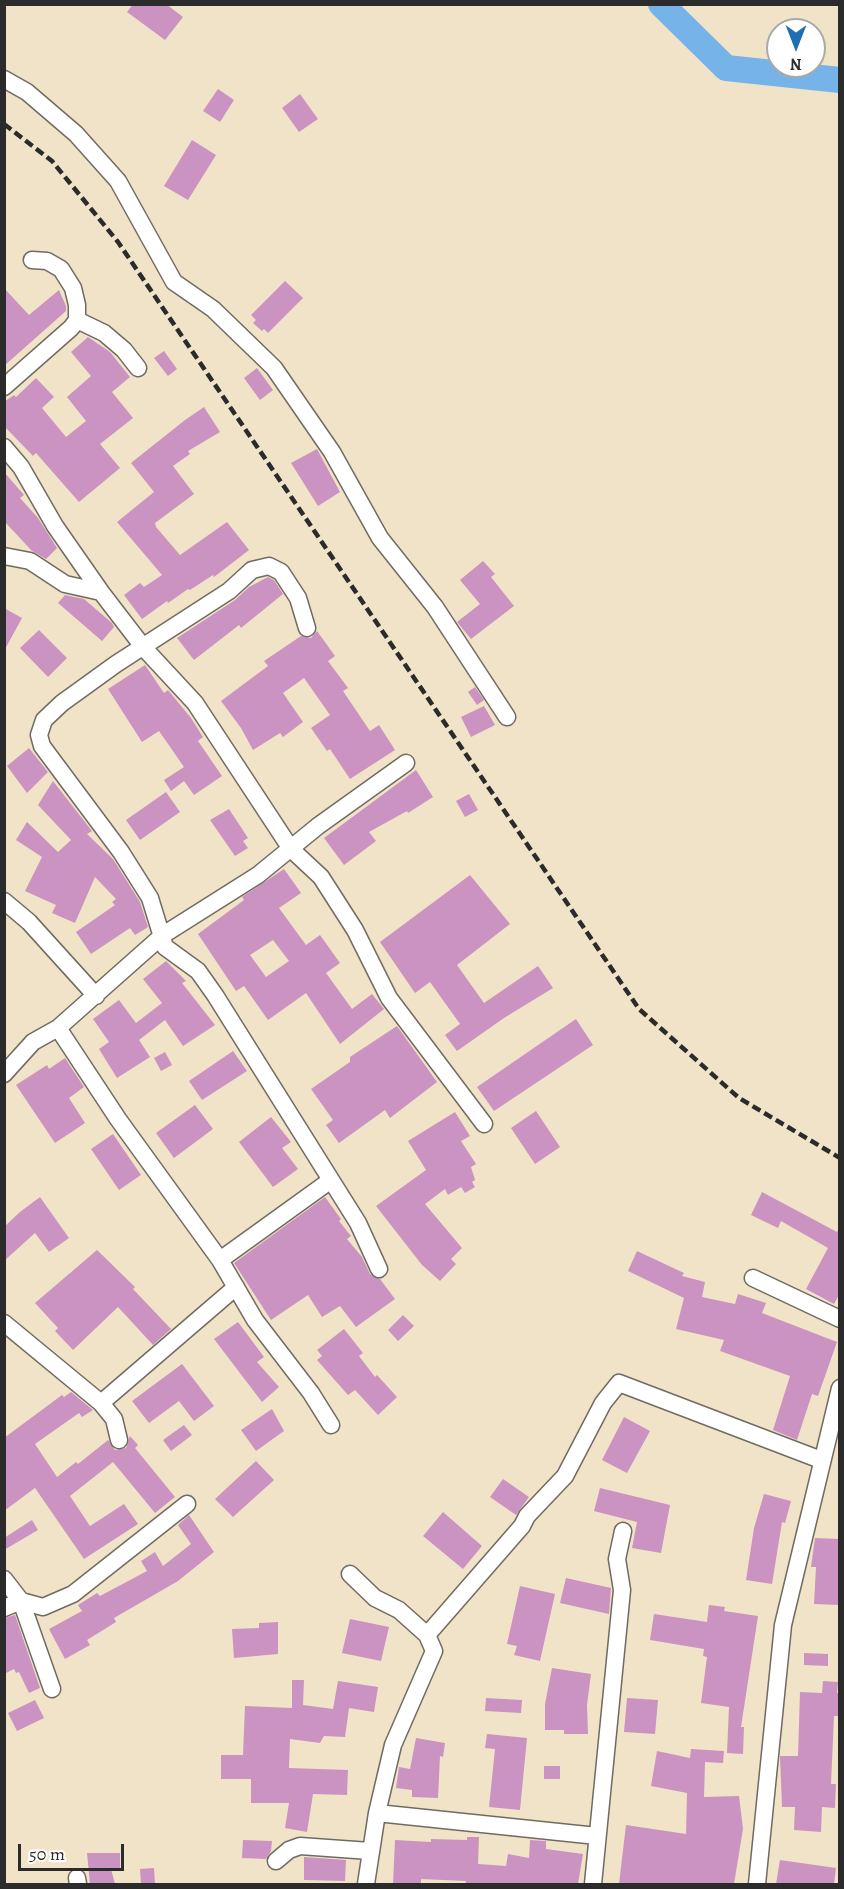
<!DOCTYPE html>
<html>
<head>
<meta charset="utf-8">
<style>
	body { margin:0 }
	#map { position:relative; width:844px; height:1889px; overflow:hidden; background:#f1e3c7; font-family:Alegreya,serif }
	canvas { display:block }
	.frame { position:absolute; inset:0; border:6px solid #2b2b2b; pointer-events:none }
	.north { position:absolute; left:766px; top:18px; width:60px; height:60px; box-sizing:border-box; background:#fff; border:2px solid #aaa; border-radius:50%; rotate:180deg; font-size:16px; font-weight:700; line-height:24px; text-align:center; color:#2b2b2b }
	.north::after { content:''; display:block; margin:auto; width:21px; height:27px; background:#1f6fb2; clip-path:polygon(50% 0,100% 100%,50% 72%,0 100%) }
	.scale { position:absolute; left:18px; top:1844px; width:106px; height:27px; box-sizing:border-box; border:3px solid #2b2b2b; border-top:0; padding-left:8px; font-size:18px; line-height:21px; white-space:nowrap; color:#2b2b2b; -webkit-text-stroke:4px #fff; paint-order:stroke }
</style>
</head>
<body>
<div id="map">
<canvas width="844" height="1889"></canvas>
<div class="frame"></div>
<div class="north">N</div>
<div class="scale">50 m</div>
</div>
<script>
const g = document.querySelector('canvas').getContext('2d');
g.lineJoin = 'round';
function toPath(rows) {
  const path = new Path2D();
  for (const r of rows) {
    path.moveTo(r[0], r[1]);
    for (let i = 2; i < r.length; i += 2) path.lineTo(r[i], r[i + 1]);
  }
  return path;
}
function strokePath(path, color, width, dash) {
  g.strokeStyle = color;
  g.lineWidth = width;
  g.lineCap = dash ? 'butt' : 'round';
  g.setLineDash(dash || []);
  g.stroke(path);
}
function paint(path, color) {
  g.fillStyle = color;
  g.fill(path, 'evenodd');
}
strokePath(toPath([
	[661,4,726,68,840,80]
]), '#76b3e8', 26);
paint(toPath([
	[133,4,166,4,183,17,165,40,127,12],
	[218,89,234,100,220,122,203,111],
	[300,94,318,119,299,132,282,108],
	[192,140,216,155,188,200,164,186],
	[285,281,303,298,268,333,264,329,262,331,253,323,256,320,251,315],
	[4,288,29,315,59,290,66,306,66,311,4,366],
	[88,337,110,352,130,377,112,392,133,418,100,444,120,468,79,502,36,453,33,456,4,426,4,402,14,395,16,397,36,378,54,397,42,408,66,437,86,421,67,397,91,376,71,352],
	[164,351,177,369,168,376,154,358],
	[257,368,273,390,260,400,244,378],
	[204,407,220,432,188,451,190,454,173,466,194,494,155,523,156,527,180,555,227,522,249,550,214,577,213,575,190,590,188,589,168,603,167,601,142,619,124,595,140,583,144,587,162,575,117,522,154,492,131,463,185,420],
	[317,449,340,492,318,506,291,463],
	[4,472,24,495,20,498,38,518,57,548,46,559,32,551,4,521],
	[483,561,495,574,491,577,514,606,471,639,457,622,480,604,460,580],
	[268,577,274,580,283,594,241,628,239,625,194,660,177,638,235,600,249,587],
	[65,595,84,599,112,623,114,627,102,641,58,603],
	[4,608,22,618,4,651],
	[39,630,67,658,48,677,20,648],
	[317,631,335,656,328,661,348,688,343,691,370,731,379,725,395,750,350,779,330,749,327,751,311,728,330,715,304,678,283,693,303,722,283,737,280,733,253,750,241,728,221,701,268,666,264,661,301,636,311,638],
	[145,665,164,693,168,690,191,718,203,737,198,741,222,776,194,795,184,781,171,791,164,780,184,767,159,731,142,742,108,689],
	[475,687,484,700,477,705,468,692],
	[484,706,495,725,471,737,461,717],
	[29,748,48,772,27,793,7,766],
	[416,770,433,797,408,813,407,811,369,832,376,841,344,865,324,838],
	[53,781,92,831,87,834,113,859,140,902,148,927,135,935,130,928,91,954,76,932,115,905,112,902,116,899,95,877,75,923,52,913,56,905,25,891,42,857,16,840,27,822,58,852,71,840,38,805],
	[166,792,180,812,140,840,126,820],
	[469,794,478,810,465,817,456,801],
	[229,809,248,838,243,841,248,848,235,856,210,820],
	[284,869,301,893,279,908,306,945,320,935,340,963,326,973,352,1009,372,994,384,1009,340,1044,306,993,268,1020,244,986,236,991,198,934,244,900,242,897],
	[273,940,289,961,266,977,250,955],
	[470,875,510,924,457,965,484,1003,538,966,553,988,504,1018,457,1051,445,1035,460,1024,430,982,415,993,380,942],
	[166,961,186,981,182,983,215,1025,183,1046,165,1020,139,1040,150,1057,117,1078,99,1049,109,1042,93,1019,119,1000,136,1023,162,1003,143,979],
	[576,1019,593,1045,494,1111,477,1087],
	[397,1026,437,1082,390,1118,385,1110,339,1143,326,1125,333,1120,311,1089,350,1062,350,1057],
	[233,1051,247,1071,202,1100,189,1081],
	[165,1052,172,1065,161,1071,154,1058],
	[65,1058,84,1087,69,1098,85,1123,55,1143,16,1085,47,1065,49,1069],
	[195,1105,213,1129,174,1158,156,1133],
	[536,1111,560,1147,535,1164,511,1128],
	[455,1112,470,1136,461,1141,476,1164,471,1167,475,1180,472,1182,475,1187,465,1193,461,1187,448,1195,445,1189,425,1204,462,1248,451,1259,456,1264,440,1281,422,1265,376,1206,426,1170,408,1141],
	[271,1117,291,1142,282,1148,298,1169,273,1187,239,1142],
	[113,1134,141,1175,119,1190,91,1149],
	[762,1192,837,1232,840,1226,840,1293,834,1304,806,1289,828,1248,781,1221,778,1228,751,1215],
	[40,1197,69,1238,49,1252,35,1233,4,1261,4,1227,20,1212],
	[325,1197,341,1219,339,1221,351,1236,347,1239,362,1257,370,1274,380,1279,395,1299,356,1327,340,1306,322,1317,308,1295,271,1320,234,1263],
	[97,1250,135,1287,133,1289,171,1329,153,1345,118,1307,73,1350,55,1331,58,1328,35,1303],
	[637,1251,684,1273,682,1276,705,1282,702,1297,735,1304,738,1294,766,1303,762,1313,837,1342,818,1396,812,1394,797,1440,773,1430,790,1376,720,1351,724,1340,676,1329,684,1298,628,1271],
	[403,1315,414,1326,398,1341,388,1330],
	[238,1322,264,1357,257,1362,279,1387,262,1402,214,1339],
	[344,1329,363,1353,359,1356,375,1377,377,1375,397,1397,378,1415,355,1390,348,1395,317,1360,322,1356,317,1350],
	[182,1364,214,1406,194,1421,179,1401,149,1423,132,1401],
	[71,1392,93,1410,82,1417,79,1413,35,1444,57,1477,76,1462,78,1464,108,1440,115,1450,126,1448,130,1436,138,1445,135,1448,175,1497,155,1513,113,1462,70,1496,90,1526,124,1504,138,1524,84,1559,35,1488,4,1511,4,1438,62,1395,64,1397],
	[272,1409,284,1431,256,1451,241,1430],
	[624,1417,650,1431,627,1473,602,1460],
	[184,1425,192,1435,171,1451,163,1440],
	[256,1461,274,1480,233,1517,215,1499],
	[503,1479,529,1497,516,1515,490,1497],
	[600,1488,670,1505,661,1553,632,1548,637,1522,594,1511],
	[764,1494,791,1501,785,1523,782,1522,772,1584,746,1580,754,1528],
	[443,1512,482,1546,463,1569,423,1536],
	[189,1515,214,1552,178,1581,114,1618,116,1622,87,1640,90,1645,65,1659,49,1629,82,1611,78,1605,97,1593,100,1596,147,1571,141,1561,155,1552,163,1566,191,1544,178,1525],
	[32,1520,38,1530,4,1550,4,1538],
	[815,1538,840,1539,840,1605,814,1604,816,1567,811,1567],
	[566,1578,611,1588,609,1614,560,1603],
	[520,1586,555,1594,540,1661,514,1655,517,1646,507,1644],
	[709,1605,725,1607,724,1611,758,1616,741,1727,744,1727,743,1754,727,1753,729,1707,701,1703,707,1657,703,1656,704,1649,650,1640,654,1614,707,1622],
	[15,1615,40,1688,29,1693,19,1672,16,1673,14,1669,4,1674,4,1618],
	[350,1619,389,1627,381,1661,342,1653],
	[278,1622,278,1654,234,1658,232,1629,259,1628,259,1623],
	[804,1653,828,1654,828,1666,804,1665],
	[552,1668,591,1674,587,1705,588,1734,564,1734,564,1730,545,1730,545,1704],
	[292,1680,304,1680,303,1705,333,1709,338,1681,378,1687,374,1712,349,1708,345,1737,324,1736,320,1743,290,1739,289,1768,348,1770,347,1795,313,1794,307,1832,285,1828,289,1803,251,1803,251,1779,221,1779,221,1755,243,1755,245,1706,292,1708],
	[823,1681,838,1682,837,1693,840,1693,840,1716,834,1716,831,1784,836,1784,835,1808,822,1807,821,1832,794,1830,795,1807,782,1807,780,1756,798,1756,800,1692,822,1693],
	[486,1698,522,1700,521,1713,485,1711],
	[627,1698,658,1700,655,1734,624,1732],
	[35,1700,44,1718,17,1731,8,1713],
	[487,1734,527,1738,520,1810,489,1807,495,1749,485,1748],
	[416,1738,445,1743,443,1757,440,1756,438,1798,412,1797,412,1790,396,1788,399,1767,410,1769],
	[691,1749,724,1751,723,1763,705,1762,704,1797,739,1796,743,1829,734,1884,619,1884,626,1825,686,1834,687,1793,651,1786,657,1751,690,1758],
	[544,1766,560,1766,560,1779,544,1779],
	[467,1837,479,1837,478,1864,506,1866,508,1854,529,1858,530,1840,546,1841,546,1849,583,1854,578,1884,465,1884,466,1881,421,1879,421,1884,393,1884,395,1840,431,1842,431,1839,467,1840],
	[243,1840,272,1841,271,1851,266,1859,242,1858],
	[87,1853,120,1853,120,1869,111,1869,115,1884,90,1884],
	[304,1857,346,1860,345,1881,304,1880],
	[780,1860,836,1868,834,1884,776,1884],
	[154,1868,155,1884,141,1884,140,1869]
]), '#cb93c1');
const street = toPath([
	[4,79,27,92,76,134,118,181,174,282,213,309,274,368,332,452,380,538,435,607,507,717],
	[77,320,104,333,124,350,138,368],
	[4,387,71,328,77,320,77,305,73,288,61,269,47,261,32,260],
	[4,447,21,467,55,526,101,592,144,648,195,703,291,849,321,877,355,930,389,998,484,1124],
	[4,556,30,561,65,584,101,592],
	[307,628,298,598,281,572,269,566,252,570,229,591,116,664,62,703,44,720,39,735,42,746,121,852,150,898,165,947,198,971,215,995,358,1223,379,1269],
	[4,901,29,922,96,996],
	[58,1028,118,1119,220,1260,255,1320,311,1393,331,1425],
	[4,1074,33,1042,58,1028,163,935,258,875,318,826,406,763],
	[220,1260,331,1180],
	[753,1278,840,1319],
	[4,1323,101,1403,114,1419,119,1440],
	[101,1403,236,1287],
	[350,1574,375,1598,399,1610,427,1635,434,1651,393,1745,377,1813,366,1884],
	[4,1579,21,1601,52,1689],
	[4,1608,21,1601,43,1607,73,1594,187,1504],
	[427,1635,522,1526,527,1516,565,1476,603,1403,619,1383,821,1460],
	[377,1813,597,1836],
	[276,1861,289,1850,300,1846,370,1851],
	[77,1878,78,1884],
	[593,1884,622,1590,617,1559,623,1531],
	[757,1884,783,1625,840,1388]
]);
strokePath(street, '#706b62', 19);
strokePath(street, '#fff', 16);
strokePath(toPath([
	[4,124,52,161,118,242,639,1009,739,1098,840,1158]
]), '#2b2b2b', 4.5, [9, 4.5]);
</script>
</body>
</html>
